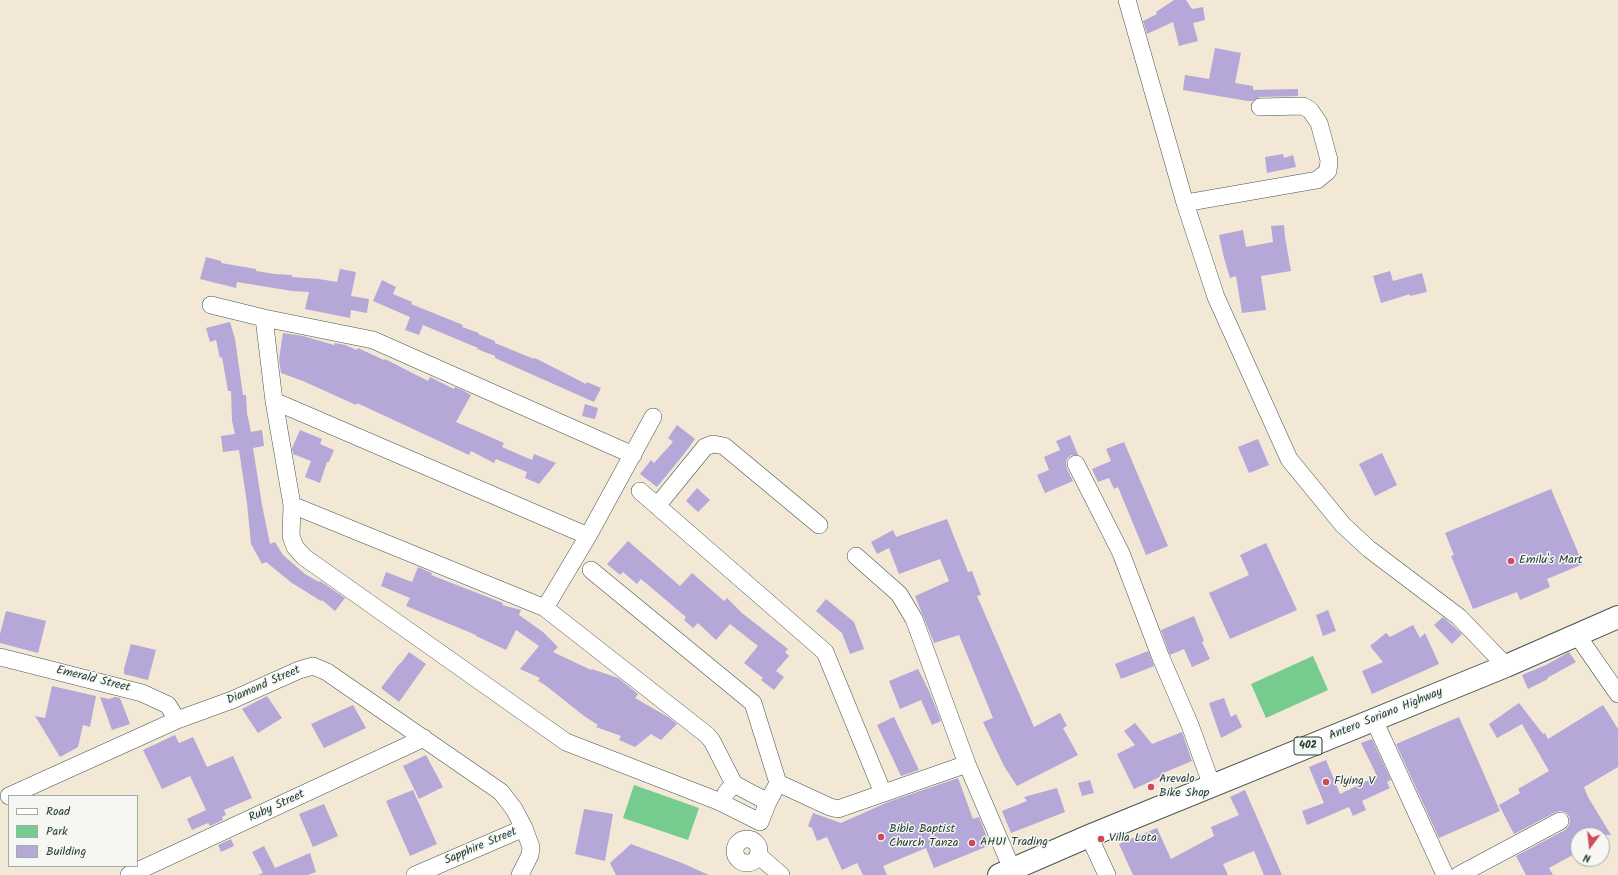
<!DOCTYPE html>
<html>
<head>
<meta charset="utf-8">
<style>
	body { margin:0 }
	#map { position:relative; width:1618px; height:875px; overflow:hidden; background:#f3e8d5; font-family:Kalam,sans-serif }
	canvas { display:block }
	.legend { position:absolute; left:8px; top:795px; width:130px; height:72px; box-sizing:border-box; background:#f6f6f2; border:1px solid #a0aca6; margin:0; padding:5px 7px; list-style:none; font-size:12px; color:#1f3d34 }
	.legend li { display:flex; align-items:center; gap:8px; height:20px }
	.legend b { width:20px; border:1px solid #a0aca6 }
	.north { position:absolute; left:1570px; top:827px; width:40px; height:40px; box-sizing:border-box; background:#f6f6f2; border:1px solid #a0aca6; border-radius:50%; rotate:195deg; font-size:11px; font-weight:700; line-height:16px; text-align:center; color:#1f3d34 }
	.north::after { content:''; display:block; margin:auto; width:14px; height:18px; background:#d1495b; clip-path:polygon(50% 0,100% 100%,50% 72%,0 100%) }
</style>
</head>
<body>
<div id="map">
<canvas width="1618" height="875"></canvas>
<ul class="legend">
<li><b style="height:5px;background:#fff"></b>Road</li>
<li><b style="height:11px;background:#76cb8f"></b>Park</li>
<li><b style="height:11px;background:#b5a7d7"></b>Building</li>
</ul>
<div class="north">N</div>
</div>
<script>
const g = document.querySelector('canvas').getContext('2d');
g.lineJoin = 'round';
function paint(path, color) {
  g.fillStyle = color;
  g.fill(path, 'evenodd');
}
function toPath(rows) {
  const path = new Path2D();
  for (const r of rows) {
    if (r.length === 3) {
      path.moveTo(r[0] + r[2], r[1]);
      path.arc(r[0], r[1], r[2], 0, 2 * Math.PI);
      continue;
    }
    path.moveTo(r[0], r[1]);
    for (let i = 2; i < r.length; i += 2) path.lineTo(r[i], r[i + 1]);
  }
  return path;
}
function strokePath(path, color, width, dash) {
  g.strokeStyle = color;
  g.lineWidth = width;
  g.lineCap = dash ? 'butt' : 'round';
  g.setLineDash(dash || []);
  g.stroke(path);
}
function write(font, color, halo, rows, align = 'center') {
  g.font = font + ' Kalam,sans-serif';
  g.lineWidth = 3;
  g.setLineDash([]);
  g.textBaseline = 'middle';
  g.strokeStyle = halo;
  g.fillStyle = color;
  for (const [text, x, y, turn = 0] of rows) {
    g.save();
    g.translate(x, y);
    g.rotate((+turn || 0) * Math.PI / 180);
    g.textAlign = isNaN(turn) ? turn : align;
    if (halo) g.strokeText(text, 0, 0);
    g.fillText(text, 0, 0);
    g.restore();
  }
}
paint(toPath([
	[1313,656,1328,690,1266,718,1251,684],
	[634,785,699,808,688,840,623,818]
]), '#76cb8f');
paint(toPath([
	[1174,0,1186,0,1192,9,1203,7,1205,20,1193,23,1198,41,1179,46,1173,22,1147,34,1143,21,1157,14,1156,12],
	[1215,48,1241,53,1235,83,1253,86,1253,90,1298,89,1298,96,1260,97,1252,101,1248,101,1183,90,1185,75,1209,79],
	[1283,154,1284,158,1293,155,1296,167,1267,173,1265,157],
	[1284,225,1285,237,1291,271,1261,276,1266,310,1242,313,1236,276,1230,278,1224,258,1219,235,1243,230,1246,247,1273,242,1271,226],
	[206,257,221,261,221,263,256,269,256,271,275,274,292,275,292,277,319,279,337,282,340,269,356,272,351,296,369,299,367,313,351,310,350,318,305,309,309,292,292,291,237,282,236,288,200,279],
	[1390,271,1393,281,1422,273,1427,292,1410,296,1410,294,1381,303,1373,276],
	[382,280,396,287,393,294,412,302,411,304,463,325,462,327,479,333,478,334,495,341,495,343,534,359,535,358,586,384,587,382,601,388,594,402,495,358,495,356,477,349,478,348,423,325,419,335,405,330,410,317,373,301],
	[230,322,235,339,243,395,246,395,247,413,251,432,262,430,264,446,253,448,262,505,270,544,275,542,283,555,305,574,319,582,320,581,345,598,335,611,322,600,321,601,292,583,266,562,262,564,251,544,247,503,239,450,223,452,221,436,235,434,232,421,231,391,228,391,222,357,220,358,216,340,210,342,206,328],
	[283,333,303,336,334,345,335,343,345,345,357,350,358,348,384,360,385,359,428,381,430,377,454,389,455,387,464,391,471,395,456,422,504,443,502,447,532,460,534,454,556,463,539,484,525,478,527,472,496,459,494,463,471,451,469,455,357,403,356,405,303,381,281,373,279,359],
	[585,404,598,408,595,419,582,416],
	[677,425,695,439,684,454,657,487,640,474,651,460,654,463,673,442,668,438],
	[300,430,322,439,320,444,334,450,329,462,327,462,320,483,305,477,311,461,293,454,292,448],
	[1070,435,1078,455,1071,455,1067,459,1066,463,1067,469,1073,481,1045,493,1037,475,1049,470,1044,457,1060,450,1056,441],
	[1258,439,1269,465,1249,473,1238,447],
	[1124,442,1168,546,1146,555,1118,487,1114,489,1109,478,1098,482,1092,469,1111,461,1106,449],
	[1382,453,1397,485,1375,496,1359,464],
	[697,488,710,500,698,512,686,501],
	[1551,489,1583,564,1547,579,1550,587,1520,600,1517,592,1473,609,1451,556,1454,555,1445,533],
	[947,519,968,572,972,571,981,595,977,596,1034,727,1060,713,1067,726,1063,728,1078,755,1017,786,1004,766,983,722,993,718,959,635,934,643,915,596,949,581,940,559,899,574,889,548,877,554,871,542,893,530,896,537],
	[628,541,680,586,692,573,724,601,727,598,742,613,788,649,785,652,789,656,776,671,784,677,774,690,761,680,763,678,744,663,758,646,730,624,716,640,698,623,693,628,684,620,686,617,641,579,637,584,623,572,620,575,607,564],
	[1266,543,1297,610,1230,639,1209,593,1249,575,1240,555],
	[418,567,432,573,431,575,503,603,502,605,521,610,519,615,543,632,558,647,553,652,591,670,592,669,618,678,638,694,635,698,668,717,677,724,661,740,651,734,635,747,619,740,621,736,596,727,598,725,584,716,545,685,538,681,540,678,520,669,539,646,516,630,506,650,476,636,476,635,406,606,410,598,381,586,386,572,412,582],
	[826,599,854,622,864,649,850,654,842,633,816,611],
	[1328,610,1336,631,1323,636,1316,615],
	[6,611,46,621,38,653,0,643,0,634],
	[1194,616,1204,641,1202,642,1210,659,1192,667,1184,649,1170,655,1161,630],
	[1443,617,1462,634,1452,644,1434,625],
	[1413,625,1420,638,1425,633,1439,664,1372,694,1362,671,1383,662,1370,646,1386,633,1390,637],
	[131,644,156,650,148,680,124,674,124,669],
	[1148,651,1154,666,1121,679,1115,664],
	[409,652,426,664,399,702,381,688,400,663,401,663],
	[1569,652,1576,662,1547,678,1548,679,1528,689,1522,675,1546,665],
	[918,669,930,693,941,721,932,725,921,700,900,709,889,681],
	[52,686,96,696,90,727,83,725,78,747,60,757,35,716,45,718],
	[267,696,282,718,258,733,242,709],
	[100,697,109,699,115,697,120,698,130,724,112,730],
	[1224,698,1231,717,1236,714,1242,727,1221,738,1209,703],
	[1519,703,1543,734,1545,733,1548,739,1603,705,1618,729,1618,767,1584,787,1588,797,1611,835,1578,835,1578,852,1549,868,1553,875,1526,875,1516,856,1565,830,1568,827,1570,822,1569,816,1566,813,1561,811,1556,812,1514,834,1499,805,1520,793,1518,789,1549,771,1522,724,1497,738,1489,724],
	[353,705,366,728,324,748,311,724],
	[894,717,919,770,901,776,877,725],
	[1459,717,1500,811,1439,838,1396,744],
	[1135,723,1152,744,1182,732,1192,761,1161,774,1162,776,1134,789,1117,754,1135,745,1124,731],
	[175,735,179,743,193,737,207,767,233,756,252,798,224,810,226,815,222,817,223,820,210,826,208,823,192,830,187,819,206,810,190,776,162,789,143,750],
	[1372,739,1391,780,1387,782,1390,788,1362,801,1366,810,1353,816,1349,807,1307,825,1302,811,1324,803,1309,767,1326,760,1340,794,1377,776,1361,743],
	[426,755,443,787,419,799,403,766],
	[958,778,973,819,979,817,988,840,988,846,934,868,926,848,883,866,887,875,863,875,857,863,842,870,827,837,817,841,812,828,808,826,813,813,841,823,888,802],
	[1090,780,1094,793,1082,796,1078,783],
	[1057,788,1065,812,1011,833,1002,811,1027,801,1024,797],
	[413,790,437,844,410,856,386,801],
	[1245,790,1282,875,1264,875,1254,851,1223,864,1228,875,1133,875,1119,844,1157,828,1171,859,1214,836,1211,827,1239,815,1230,797],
	[324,804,338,836,313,847,299,814],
	[584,809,613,814,605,861,575,854],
	[231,839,234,846,221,852,218,845],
	[631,844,682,863,709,875,616,875,610,863],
	[264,846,275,868,310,853,316,872,308,875,258,875,263,873,252,852]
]), '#b5a7d7');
const minor = toPath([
	[1127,0,1185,203,1216,297,1289,459,1343,525,1369,549,1459,617,1506,666],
	[1185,203,1317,180,1328,171,1329,160,1319,123,1310,110,1303,106,1260,107],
	[211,305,264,318,373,340,633,455],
	[264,318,274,401,292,505,291,536,295,547,304,557,566,742,718,801,760,822,768,802,778,783,830,807,838,809,967,764],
	[274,401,588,536],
	[1076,464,1121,553,1161,658,1190,725,1212,786],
	[640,491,825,652,883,793],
	[292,505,545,608,707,735,712,741,734,784],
	[657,506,705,447,713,444,724,446,819,525],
	[856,556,899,594,914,619,967,764,1012,869],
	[591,570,753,703,778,783],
	[545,608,588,536,653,417],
	[1577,635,1618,694],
	[0,657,142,693,168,705,177,720],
	[1374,720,1445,875],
	[726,793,734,784,768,802],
	[9,796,177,720,232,700,299,670,313,666,327,672,501,792,514,809,524,828,531,847,530,855,520,875],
	[1089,836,1107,875],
	[747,851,12],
	[758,855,781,875],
	[129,875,424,738],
	[415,875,524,828],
	[1459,875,1560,821]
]);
const primary = toPath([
	[999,875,1089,836,1506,666,1618,617]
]);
strokePath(minor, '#3f574c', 18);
strokePath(primary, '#3f574c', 24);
strokePath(minor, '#fff', 17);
strokePath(primary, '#fff', 22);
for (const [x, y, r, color] of [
	[1511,561,4,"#d1495b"],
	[1326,782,4,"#d1495b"],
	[1151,787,4,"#d1495b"],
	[881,837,4,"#d1495b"],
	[1101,839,4,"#d1495b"],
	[972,843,4,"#d1495b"]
]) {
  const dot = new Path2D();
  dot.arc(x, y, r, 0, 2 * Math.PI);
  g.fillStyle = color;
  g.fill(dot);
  strokePath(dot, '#f6f6f2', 1.5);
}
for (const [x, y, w] of [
	[1308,746,28]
]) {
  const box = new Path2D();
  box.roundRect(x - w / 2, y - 9, w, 18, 3);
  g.fillStyle = '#f6f6f2';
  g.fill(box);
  strokePath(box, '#1f3d34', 1);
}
write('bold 11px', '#1f3d34', null, [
	["402",1308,746]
]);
write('12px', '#1f3d34', '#f6f6f2', [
	["Emilu's Mart",1519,561],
	["Arevalo",1159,780],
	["Bike Shop",1159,794],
	["Flying V",1334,782],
	["Bible Baptist",889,830],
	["Church Tanza",889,844],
	["Villa Lota",1109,839],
	["AHUI Trading",980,843]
], 'left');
write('12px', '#1f3d34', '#f6f6f2', [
	["Emerald Street",93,680,14],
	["Diamond Street",264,686,-24],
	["Antero Soriano Highway",1386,715,-22],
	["Ruby Street",277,807,-25],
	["Sapphire Street",481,847,-23]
]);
</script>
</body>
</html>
